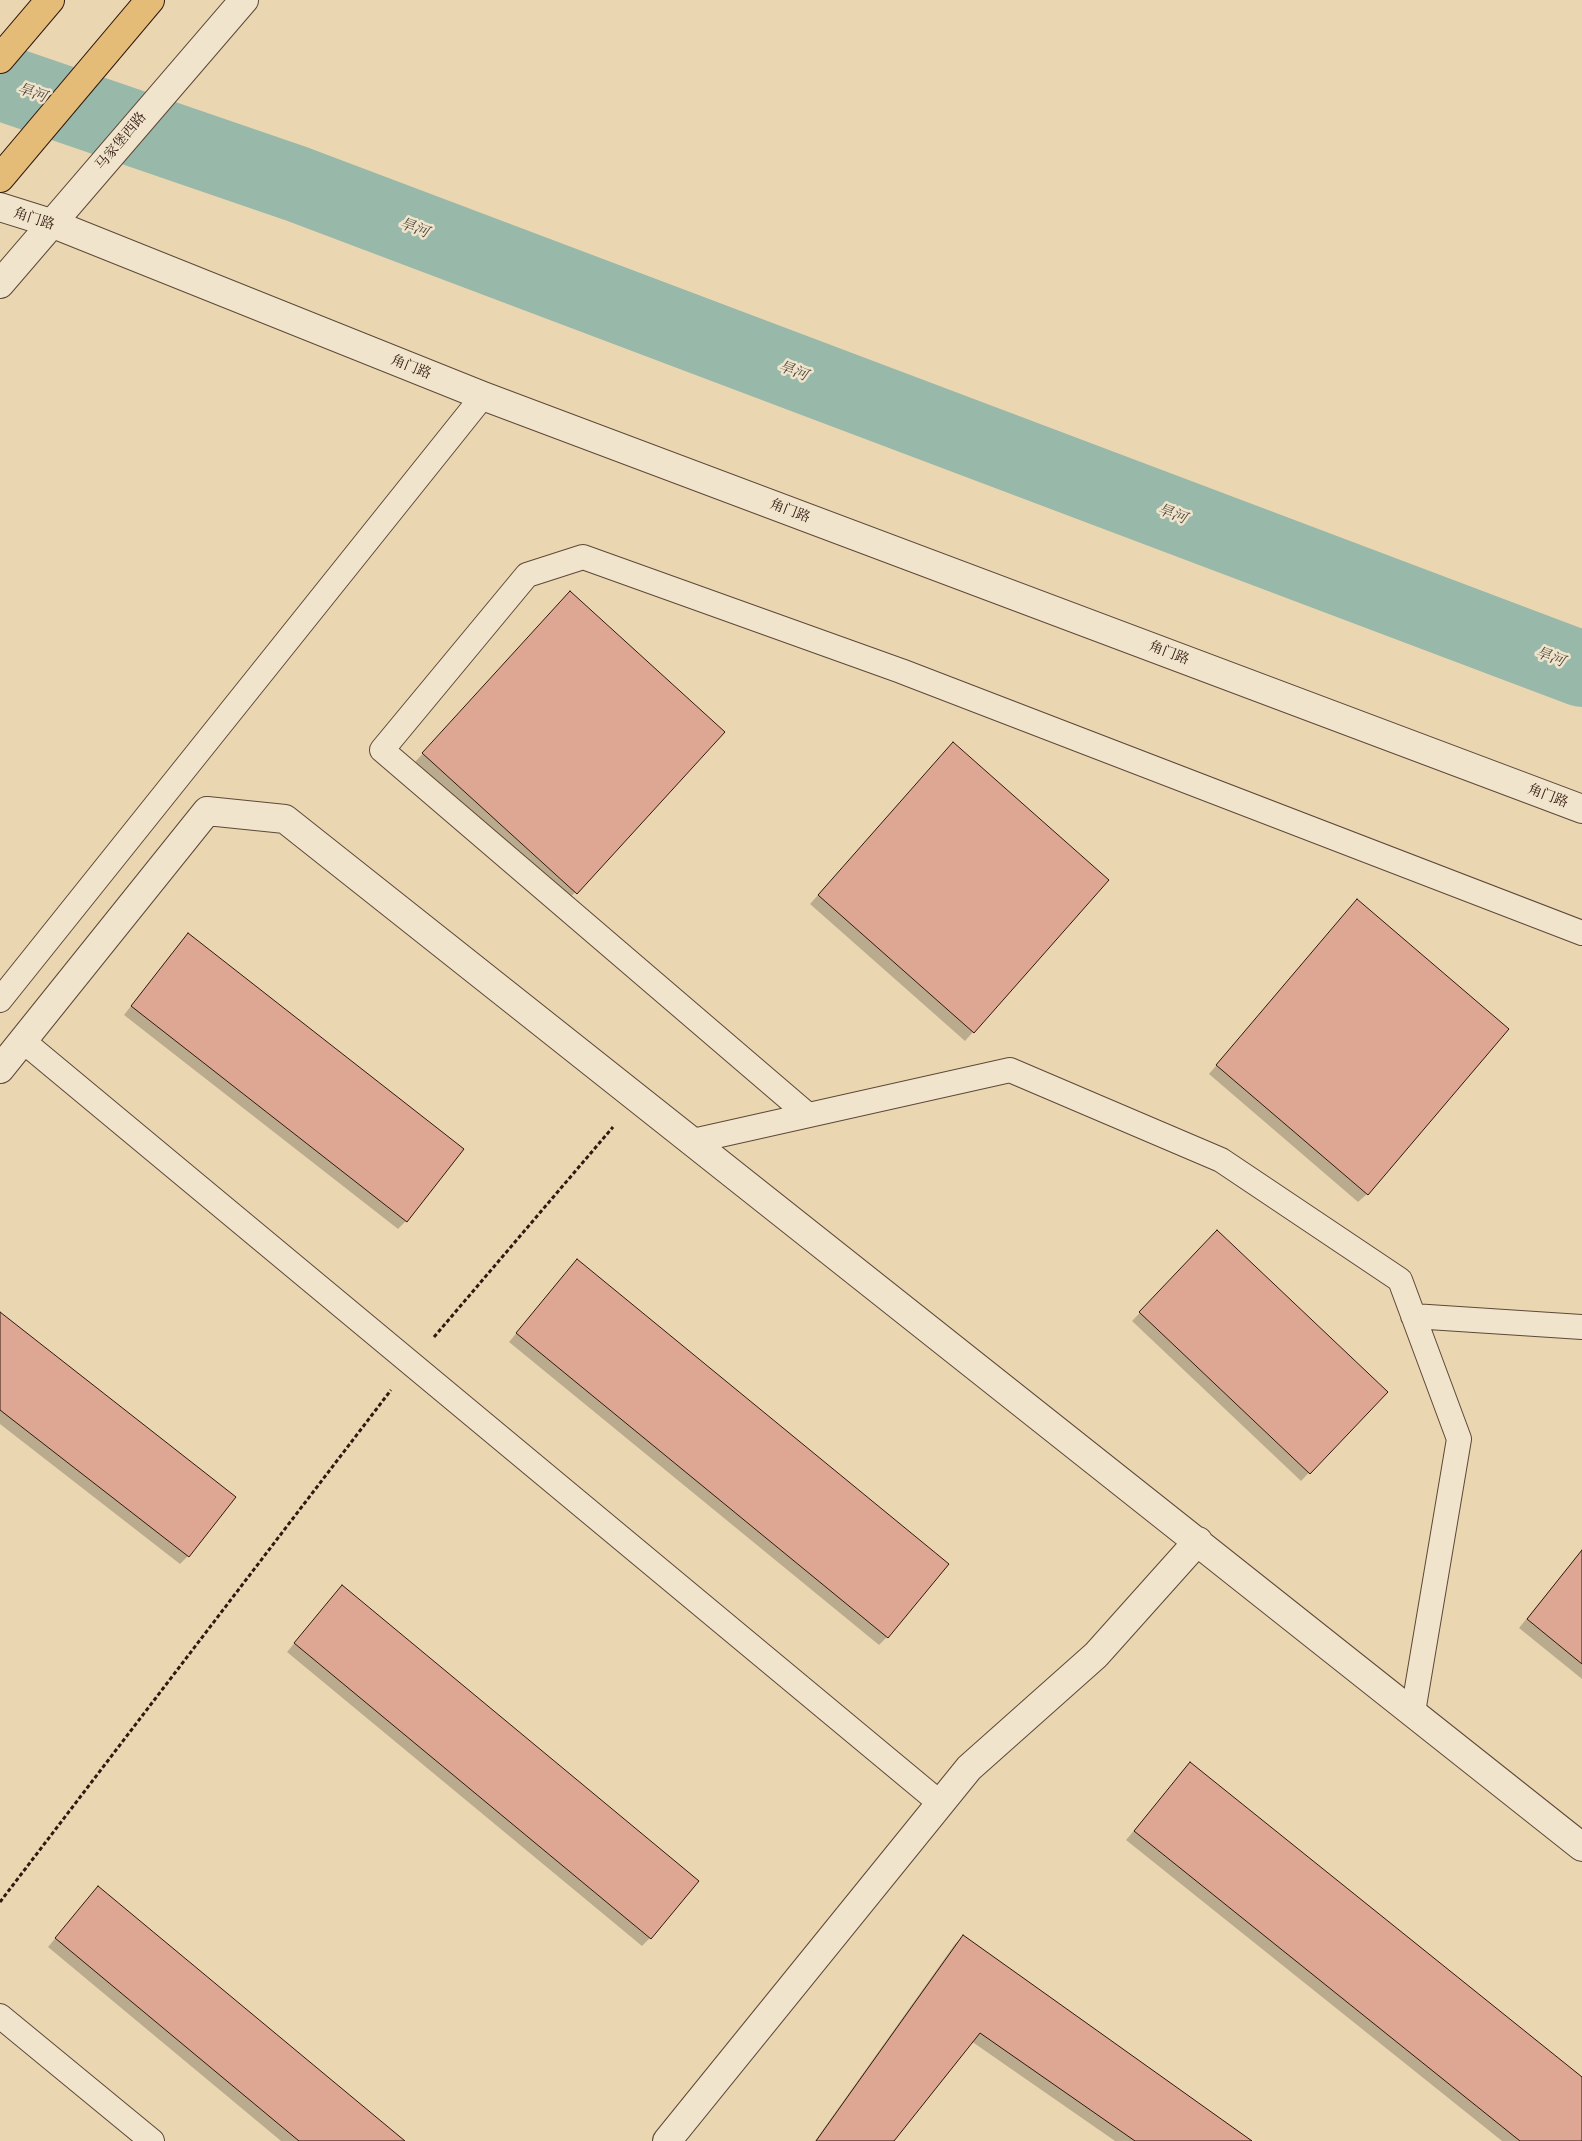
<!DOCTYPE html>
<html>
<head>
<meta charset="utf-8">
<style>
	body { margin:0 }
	canvas { display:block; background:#ead6b1 }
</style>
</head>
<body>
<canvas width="1582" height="2141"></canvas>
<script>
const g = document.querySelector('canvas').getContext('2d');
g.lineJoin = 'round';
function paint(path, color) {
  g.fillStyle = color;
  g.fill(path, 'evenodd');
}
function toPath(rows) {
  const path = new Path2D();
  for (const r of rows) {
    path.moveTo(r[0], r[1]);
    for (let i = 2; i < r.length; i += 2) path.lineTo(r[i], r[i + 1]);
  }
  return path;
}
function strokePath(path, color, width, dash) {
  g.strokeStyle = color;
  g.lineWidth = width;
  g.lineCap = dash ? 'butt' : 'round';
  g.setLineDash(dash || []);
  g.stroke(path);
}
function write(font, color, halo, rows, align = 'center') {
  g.font = font + ' "Libre Caslon Text","Noto Serif SC",serif';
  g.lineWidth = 5;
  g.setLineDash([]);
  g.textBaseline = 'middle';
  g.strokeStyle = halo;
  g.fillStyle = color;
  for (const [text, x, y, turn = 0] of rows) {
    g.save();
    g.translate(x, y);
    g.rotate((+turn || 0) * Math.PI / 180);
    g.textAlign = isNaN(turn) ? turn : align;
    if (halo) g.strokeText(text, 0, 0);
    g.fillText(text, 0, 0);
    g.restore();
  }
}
paint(toPath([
	[562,601,723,732,567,901,415,762],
	[945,752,1107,880,965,1041,810,904],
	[1349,909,1367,1194,1358,1202,1209,1074],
	[180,943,406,1221,398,1229,124,1015],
	[1217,1232,1386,1392,1301,1481,1132,1321],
	[577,1260,887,1637,879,1645,509,1342],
	[0,1314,188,1556,180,1564,0,1424],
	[1582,1550,1582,1679,1519,1628],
	[334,1595,650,1938,642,1946,287,1652],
	[1190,1764,1582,2078,1582,2141,1502,2141,1126,1840],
	[90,1896,403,2141,281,2141,48,1947],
	[964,1936,1250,2141,1115,2141,971,2041,892,2141,815,2141,955,1944]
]), '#0003');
strokePath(toPath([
	[0,82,297,184,1582,669]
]), '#98b9a9', 76);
const building = toPath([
	[570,591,725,732,577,894,422,753,570,591],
	[953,742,1109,880,974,1033,818,895,953,742],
	[1357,899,1509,1029,1368,1195,1216,1065,1357,899],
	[188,933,464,1149,407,1222,131,1006,188,933],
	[1217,1230,1388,1392,1310,1474,1139,1312,1217,1230],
	[577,1259,949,1564,888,1638,516,1333,577,1259],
	[0,1312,236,1497,189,1557,0,1410,0,1312],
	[1582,1550,1582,1664,1527,1619,1582,1550],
	[342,1585,699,1881,651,1939,294,1643,342,1585],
	[1190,1762,1582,2077,1582,2141,1520,2141,1134,1831,1190,1762],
	[98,1886,405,2141,299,2141,55,1938,98,1886],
	[963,1935,1252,2141,1135,2141,980,2033,894,2141,816,2141,963,1935]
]);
paint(building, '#dda793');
strokePath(building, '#30190f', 1);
const service = toPath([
	[0,1000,483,396],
	[23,1041,940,1803],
	[808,1115,382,750,527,575,583,557,901,671,1582,933],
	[693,1141,1010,1070,1221,1160,1400,1280,1459,1439,1413,1712],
	[1413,1316,1582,1327],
	[0,2016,152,2141]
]);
const minor = toPath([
	[0,1069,207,811,285,819,1582,1847],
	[667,2141,969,1768,1096,1655,1198,1541]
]);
const tertiary = toPath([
	[0,207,51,223,483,396,1582,809],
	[0,284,244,0]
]);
const primary = toPath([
	[0,59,50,0],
	[0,178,150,0]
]);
strokePath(service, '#5e4838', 26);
strokePath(minor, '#5e4838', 30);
strokePath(tertiary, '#5e4838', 30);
strokePath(primary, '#30190f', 30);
strokePath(toPath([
	[434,1337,613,1127],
	[0,1902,391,1390]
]), '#30190f', 3, [4, 2.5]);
strokePath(service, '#f1e4cc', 24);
strokePath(minor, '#f1e4cc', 28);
strokePath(tertiary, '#f1e4cc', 28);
strokePath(primary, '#e5bb78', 28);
write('14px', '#30190f', '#f1e4cc', [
	["马家堡西路",121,141,-50],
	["角门路",34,219,18],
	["角门路",411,367,22],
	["角门路",790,511,21],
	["角门路",1169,653,21],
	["角门路",1548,796,21]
]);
write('italic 15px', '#4f493d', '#f1e4cc', [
	["旱河",32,93,19],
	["旱河",414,228,21],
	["旱河",793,371,21],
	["旱河",1172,514,21],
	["旱河",1550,657,21]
]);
</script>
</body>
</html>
